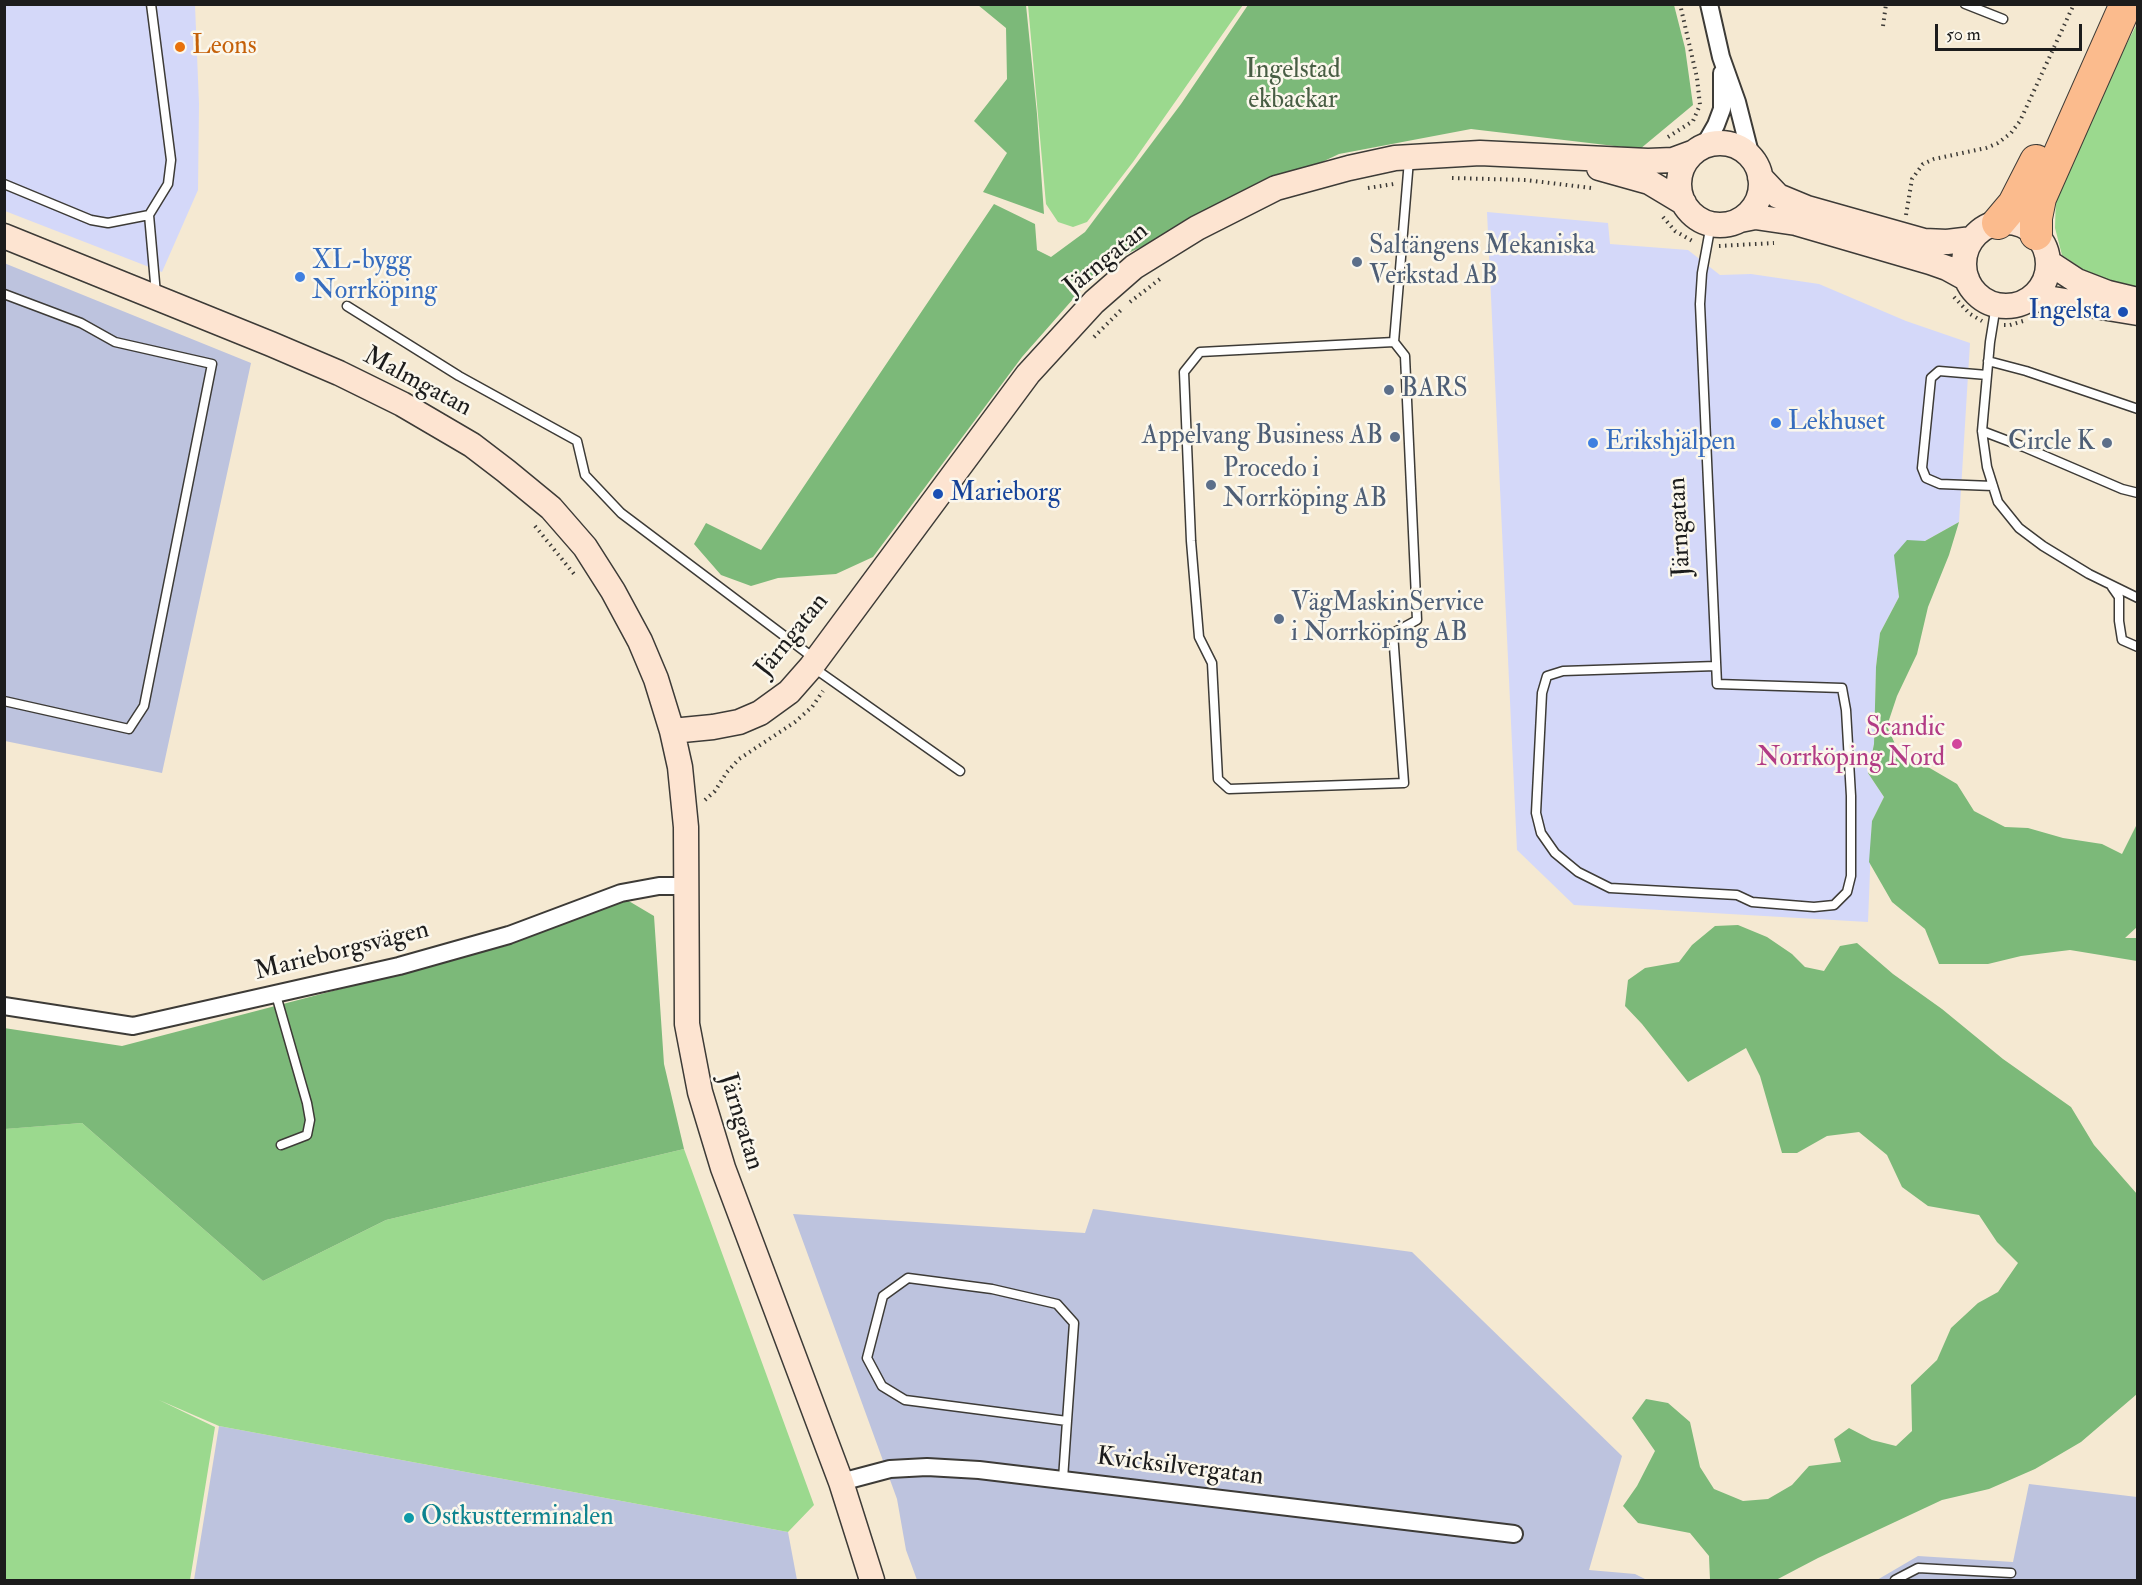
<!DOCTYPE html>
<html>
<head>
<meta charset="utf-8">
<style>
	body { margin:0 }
	#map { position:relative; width:2142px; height:1585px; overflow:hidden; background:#f5e9d2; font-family:"IM FELL Double Pica",serif }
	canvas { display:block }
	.frame { position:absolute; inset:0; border:6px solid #1c1c1c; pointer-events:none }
	.scale { position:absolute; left:1935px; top:24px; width:147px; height:27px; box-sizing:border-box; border:3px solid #1c1c1c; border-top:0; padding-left:8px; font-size:18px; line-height:21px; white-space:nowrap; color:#1c1c1c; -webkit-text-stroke:4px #fbf7ec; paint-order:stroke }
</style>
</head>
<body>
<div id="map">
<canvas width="2142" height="1585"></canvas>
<div class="frame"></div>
<div class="scale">50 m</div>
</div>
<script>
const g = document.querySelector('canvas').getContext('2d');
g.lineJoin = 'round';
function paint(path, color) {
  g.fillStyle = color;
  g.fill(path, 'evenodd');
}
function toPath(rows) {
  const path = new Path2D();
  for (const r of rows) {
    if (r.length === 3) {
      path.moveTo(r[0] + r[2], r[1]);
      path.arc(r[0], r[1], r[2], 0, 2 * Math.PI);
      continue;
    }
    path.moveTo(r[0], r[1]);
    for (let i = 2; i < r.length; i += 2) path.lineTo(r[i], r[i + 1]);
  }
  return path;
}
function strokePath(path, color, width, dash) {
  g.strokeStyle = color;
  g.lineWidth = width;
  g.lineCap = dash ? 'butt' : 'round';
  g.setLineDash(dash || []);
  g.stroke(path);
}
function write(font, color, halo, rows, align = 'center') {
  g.font = font + ' "IM FELL Double Pica",serif';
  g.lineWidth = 5;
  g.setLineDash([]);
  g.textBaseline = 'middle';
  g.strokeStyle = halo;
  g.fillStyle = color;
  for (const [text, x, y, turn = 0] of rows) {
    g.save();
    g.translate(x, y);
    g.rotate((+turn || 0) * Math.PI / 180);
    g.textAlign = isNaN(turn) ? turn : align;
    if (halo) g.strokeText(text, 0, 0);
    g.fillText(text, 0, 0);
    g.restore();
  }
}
paint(toPath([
	[4,5,195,5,199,104,198,190,162,272,5,211],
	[1487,212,1608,223,1610,244,1688,250,1720,275,1751,274,1819,284,1906,321,1970,343,1959,522,1925,541,1895,555,1899,597,1880,633,1876,667,1874,744,1868,773,1884,797,1872,821,1868,922,1574,905,1517,850]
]), '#d4d8f9');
paint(toPath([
	[4,263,251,363,162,773,5,741],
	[1093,1209,1412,1252,1622,1456,1589,1570,1635,1574,1647,1580,917,1580,906,1550,897,1499,793,1214,1085,1233],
	[219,1426,788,1532,797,1580,194,1580],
	[2029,1484,2137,1497,2137,1580,1877,1580,1918,1556,2013,1562]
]), '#bdc3de');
paint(toPath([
	[1028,5,1243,5,1133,162,1087,222,1073,227,1058,222,1046,204],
	[2137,24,2137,287,2113,283,2084,270,2062,255,2055,228,2056,196,2121,55],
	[82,1123,263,1281,386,1220,684,1149,814,1505,788,1532,219,1426,159,1400,215,1427,190,1580,5,1580,4,1129]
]), '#9bd98e');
paint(toPath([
	[978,5,1026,5,1037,114,1044,214,983,192,1007,153,974,121,1007,79,1006,28],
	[1248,5,1674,5,1685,48,1693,105,1640,149,1471,129,1339,154,1103,265,1022,357,873,557,836,574,778,578,751,586,721,575,694,544,706,523,761,550,994,204,1035,224,1037,250,1051,257,1085,232,1181,104],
	[1959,522,1949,555,1928,607,1917,654,1897,696,1887,726,1899,753,1928,767,1957,784,1974,811,2005,827,2028,828,2063,838,2102,844,2122,854,2137,824,2137,927,2125,938,2137,938,2137,961,2070,950,2021,956,1988,964,1939,964,1925,929,1892,902,1869,862,1872,821,1884,797,1868,773,1874,744,1876,667,1880,633,1899,597,1894,555,1907,540,1925,541],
	[627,900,654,916,664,1064,684,1149,386,1220,263,1281,82,1123,5,1129,4,1028,122,1046,509,945],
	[1738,925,1767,937,1792,954,1805,967,1824,971,1840,946,1857,943,1893,974,1942,1009,2003,1059,2071,1107,2094,1145,2137,1194,2137,1394,2081,1442,2035,1469,1989,1489,1942,1500,1818,1558,1776,1580,1710,1580,1709,1556,1690,1533,1638,1523,1623,1506,1637,1486,1655,1451,1632,1418,1646,1399,1668,1403,1690,1422,1700,1467,1714,1489,1743,1501,1768,1499,1792,1485,1809,1466,1841,1462,1834,1439,1849,1428,1872,1440,1896,1446,1912,1431,1911,1385,1937,1360,1951,1328,1978,1303,1998,1292,2018,1263,1997,1242,1979,1215,1928,1206,1902,1187,1887,1155,1859,1132,1827,1136,1797,1153,1782,1153,1760,1076,1746,1048,1688,1082,1642,1024,1625,1006,1628,980,1645,968,1679,962,1692,945,1715,926]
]), '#7cb979');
const lane = toPath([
	[1965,4,2003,19],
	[4,184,91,220,108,223,149,215,156,294],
	[149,215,168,184,171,160,151,4],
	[1711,224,1702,273,1700,304,1717,684,1842,688,1846,710,1851,796,1851,876,1847,892,1834,905,1814,907,1752,902,1737,895,1610,888,1578,872,1555,853,1541,833,1536,813,1542,693,1547,676,1563,671,1716,666],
	[4,294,81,323,115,342,212,364,144,706,129,729,4,701],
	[1996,305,1990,342,1982,431,1987,467,1998,502,2019,528,2043,546,2089,574,2138,598],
	[347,306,459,376,577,441,585,475,621,513,815,659],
	[1394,342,1405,356,1417,620,1393,633,1404,783,1229,789,1218,779,1212,663,1199,637,1191,541,1184,372,1200,352,1394,342,1409,160],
	[1988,361,2026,371,2138,409],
	[1987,375,1939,371,1931,378,1922,468,1926,478,1940,484,1993,486],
	[1982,431,2024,447,2122,489,2138,493],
	[2112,587,2119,597,2119,621,2122,640,2138,647],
	[814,668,960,771],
	[276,995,307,1103,310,1120,307,1135,281,1145],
	[1063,1479,1067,1421,1074,1323,1057,1304,992,1289,908,1278,883,1296,867,1358,882,1386,905,1400,1067,1421],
	[1895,1580,1918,1568,2011,1573]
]);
const street = toPath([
	[1709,4,1721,57,1737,102,1751,157],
	[1704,146,1716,125,1722,109,1722,73],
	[4,1006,133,1026,399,966,509,935,621,893,659,886,686,886],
	[841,1482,890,1469,927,1467,979,1470,1514,1534]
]);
const secondary = toPath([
	[1720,184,41],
	[1599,168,1649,182,1684,203],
	[1760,177,1778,196,1807,208,1924,241,1947,242,1972,239],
	[1740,220,1755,217,1796,223,1930,262,1947,268,1967,279],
	[2006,264,42],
	[4,236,271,344,339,373,402,404,472,445,506,471,551,508,585,547,613,591,640,641,656,679,672,731,680,767,686,827,687,1024,700,1092,723,1168,841,1482,872,1580],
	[2048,262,2077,281,2108,293,2133,299],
	[2029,300,2053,299,2138,313],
	[672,731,713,727,739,722,760,713,789,692,811,667,1028,374,1094,302,1134,267,1197,228,1276,188,1349,168,1395,158,1480,153,1648,161,1673,160,1692,153]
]);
const highway = toPath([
	[1998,223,2014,204,2036,161],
	[2036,234,2036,218,2040,198,2126,4]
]);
strokePath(lane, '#3d3b37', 11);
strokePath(street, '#3d3b37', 20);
strokePath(secondary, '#3d3b37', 27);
strokePath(highway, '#3d3b37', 34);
strokePath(toPath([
	[1883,26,1886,4],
	[1668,137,1693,121,1700,105,1697,78,1680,4],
	[1452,178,1526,180,1591,188],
	[1368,188,1394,184],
	[1906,215,1912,179,1923,164,1934,159,1986,148,1998,143,2011,133,2020,121,2074,4],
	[1663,217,1675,231,1694,242],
	[1719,246,1774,243],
	[1954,297,1970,314,1982,321],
	[1130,302,1160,279],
	[2004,325,2010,325,2023,321],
	[1094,337,1122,309],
	[535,526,574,574],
	[705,800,715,791,727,772,739,759,795,722,812,707,823,691]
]), '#3d3b37', 4, [1.5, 4.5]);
strokePath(lane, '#fff', 8);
strokePath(street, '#fff', 16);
strokePath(secondary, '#fde4d1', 24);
strokePath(highway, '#fbbb8d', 32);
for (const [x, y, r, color] of [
	[180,47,6,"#e8710a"],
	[1357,262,6,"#5c6f8a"],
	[300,277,6,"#3f7fe0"],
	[2123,312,6,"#1a4fb4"],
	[1389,390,6,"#5c6f8a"],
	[1776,423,6,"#3f7fe0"],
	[1395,437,6,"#5c6f8a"],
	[1593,443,6,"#3f7fe0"],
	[2107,443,6,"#5c6f8a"],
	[1211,485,6,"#5c6f8a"],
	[938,494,6,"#1a4fb4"],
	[1279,619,6,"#5c6f8a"],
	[1957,744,6,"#d1479c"],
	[409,1518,6,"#0f9aa8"]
]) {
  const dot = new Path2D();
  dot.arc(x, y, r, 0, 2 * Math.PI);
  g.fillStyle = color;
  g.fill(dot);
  strokePath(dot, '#fbf7ec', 2);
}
write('26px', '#c56008', '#fbf7ec', [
	["Leons",192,47]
], 'left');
write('26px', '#485e44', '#fbf7ec', [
	["Ingelstad",1293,71],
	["ekbackar",1293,101]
]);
write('26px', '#4e5e75', '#fbf7ec', [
	["Saltängens Mekaniska",1369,247],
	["Verkstad AB",1369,277],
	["BARS",1401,390],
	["Appelvang Business AB",1383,437,"right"],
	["Circle K",2095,443,"right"],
	["Procedo i",1223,470],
	["Norrköping AB",1223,500],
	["VägMaskinService",1291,604],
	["i Norrköping AB",1291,634]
], 'left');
write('26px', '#1c1c1c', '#fbf7ec', [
	["Järngatan",1107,260,-39],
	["Malmgatan",417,383,28],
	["Järngatan",1681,527,-93],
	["Järngatan",793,636,-51],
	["Marieborgsvägen",342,952,-14],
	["Järngatan",740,1122,73],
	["Kvicksilvergatan",1180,1468,7]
]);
write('26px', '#366cbe', '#fbf7ec', [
	["XL-bygg",312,262],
	["Norrköping",312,292],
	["Lekhuset",1788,423],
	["Erikshjälpen",1605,443]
], 'left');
write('26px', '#164399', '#fbf7ec', [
	["Ingelsta",2111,312],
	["Marieborg",950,494,"left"]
], 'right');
write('26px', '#b23c85', '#fbf7ec', [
	["Scandic",1945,729],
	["Norrköping Nord",1945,759]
], 'right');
write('26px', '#0d838f', '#fbf7ec', [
	["Ostkustterminalen",421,1518]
], 'left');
</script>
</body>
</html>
